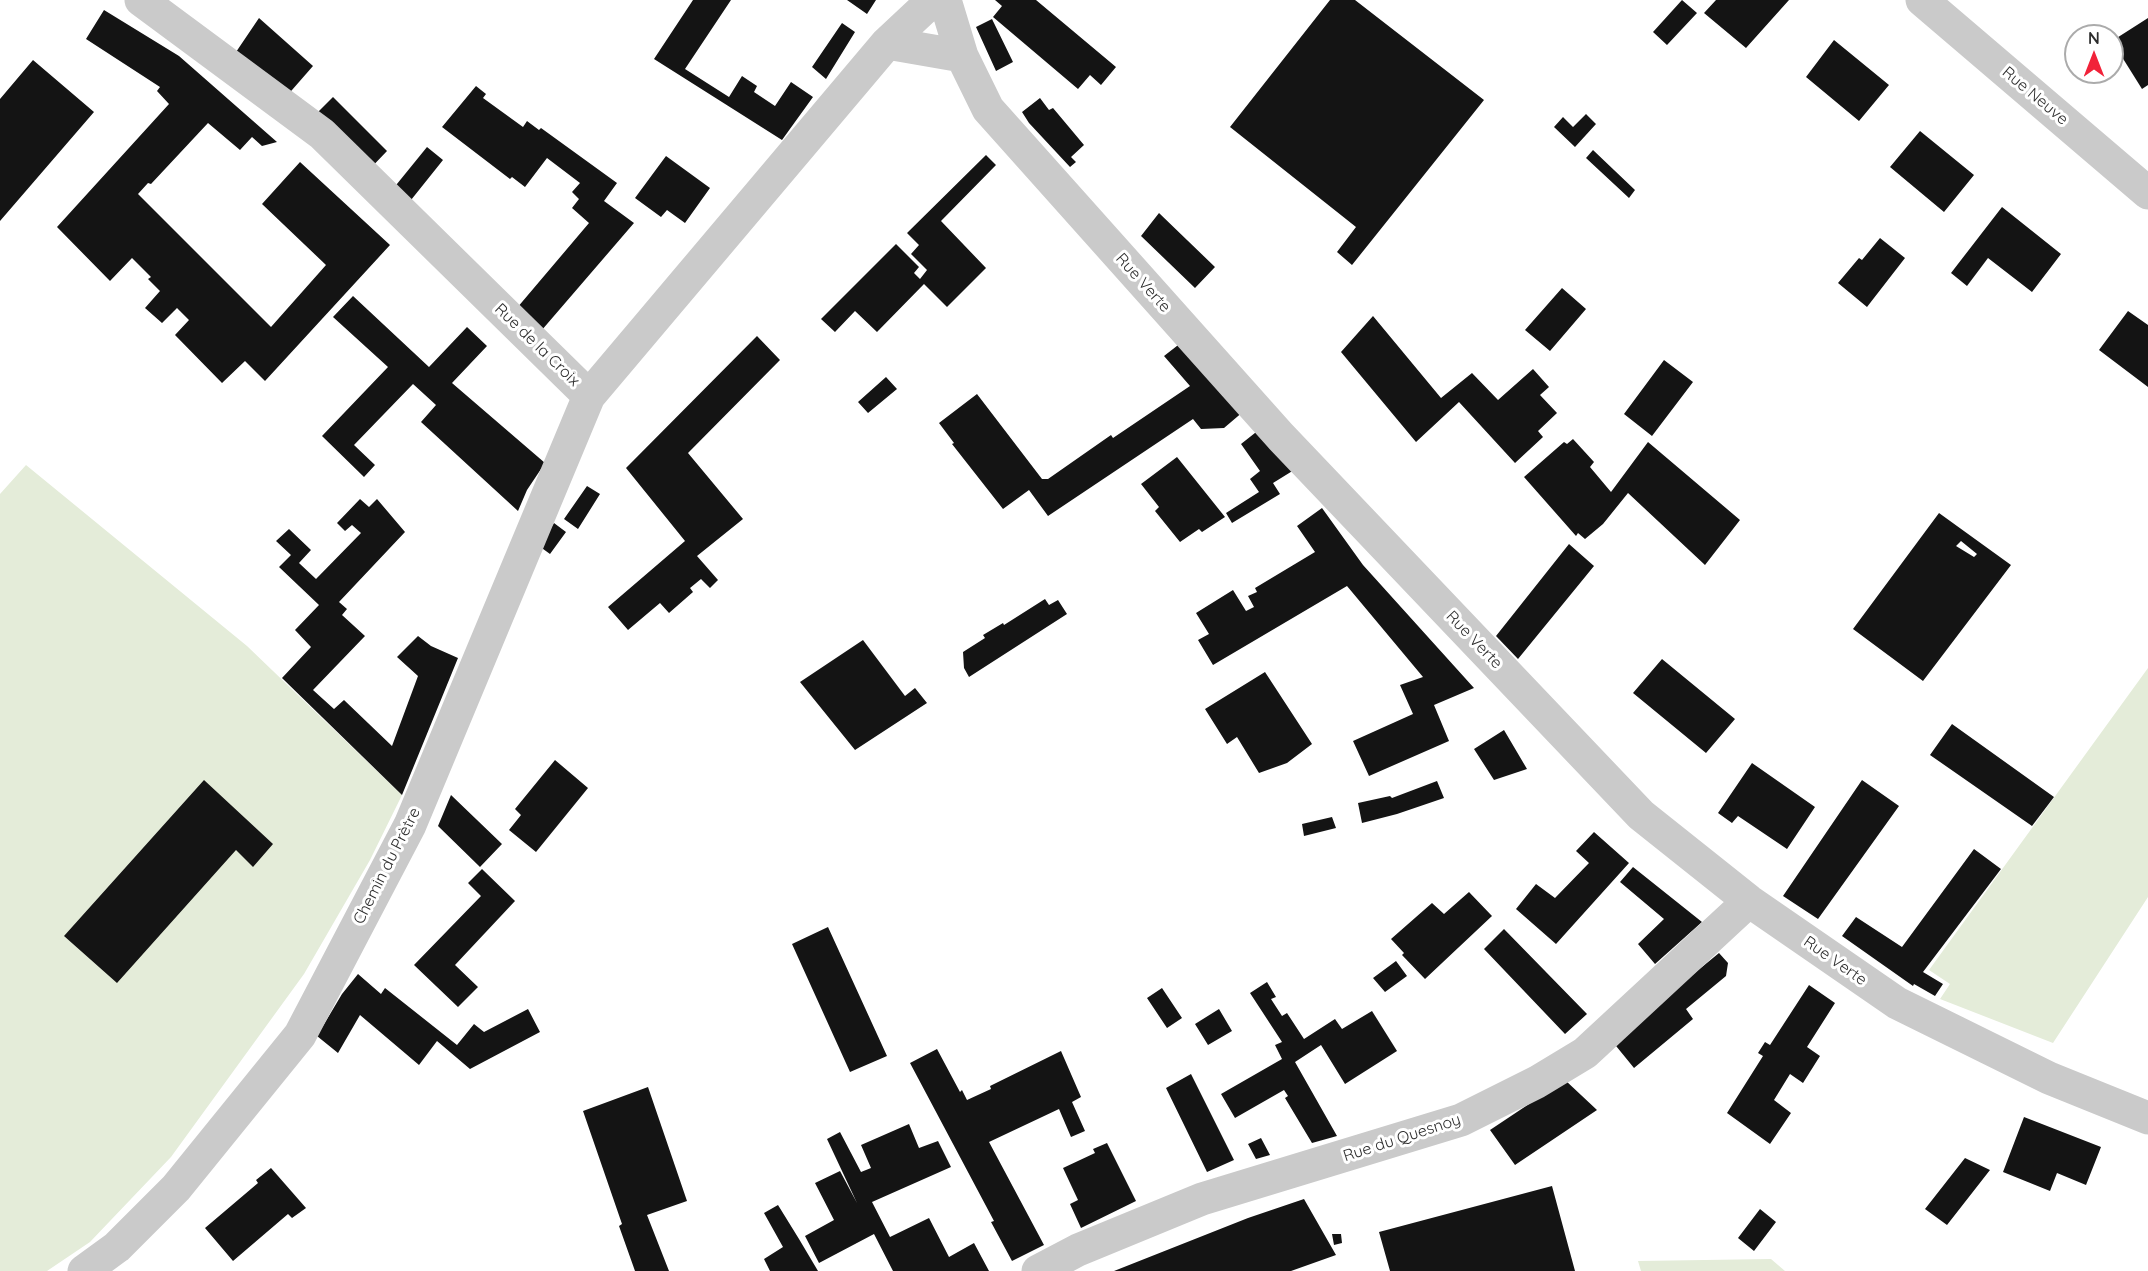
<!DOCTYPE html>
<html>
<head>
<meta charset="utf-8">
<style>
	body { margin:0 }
	#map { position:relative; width:2148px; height:1271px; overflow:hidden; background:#fff; font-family:Quicksand,sans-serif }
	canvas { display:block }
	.north { position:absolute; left:2064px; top:24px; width:60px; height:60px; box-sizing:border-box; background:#fff; border:2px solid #ababab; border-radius:50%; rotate:0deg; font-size:16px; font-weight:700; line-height:24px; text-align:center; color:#2d2d2d }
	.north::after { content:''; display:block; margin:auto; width:21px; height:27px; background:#f12239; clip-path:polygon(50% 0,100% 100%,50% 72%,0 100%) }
</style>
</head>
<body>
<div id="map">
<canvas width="2148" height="1271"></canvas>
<div class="north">N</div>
</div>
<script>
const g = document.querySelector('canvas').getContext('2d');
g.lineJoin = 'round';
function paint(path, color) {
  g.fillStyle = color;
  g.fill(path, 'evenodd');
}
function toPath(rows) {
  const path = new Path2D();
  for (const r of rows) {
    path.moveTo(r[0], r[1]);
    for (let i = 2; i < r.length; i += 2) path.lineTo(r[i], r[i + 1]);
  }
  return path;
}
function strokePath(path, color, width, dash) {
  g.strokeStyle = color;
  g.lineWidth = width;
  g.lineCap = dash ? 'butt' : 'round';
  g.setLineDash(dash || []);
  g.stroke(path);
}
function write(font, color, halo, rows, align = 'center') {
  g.font = font + ' Quicksand,sans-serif';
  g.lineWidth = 6;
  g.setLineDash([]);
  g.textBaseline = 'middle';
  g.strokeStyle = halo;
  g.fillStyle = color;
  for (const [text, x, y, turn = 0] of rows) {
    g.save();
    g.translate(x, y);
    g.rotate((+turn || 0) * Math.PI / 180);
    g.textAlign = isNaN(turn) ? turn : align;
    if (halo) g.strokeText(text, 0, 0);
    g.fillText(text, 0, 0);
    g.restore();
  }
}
paint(toPath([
	[26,465,247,646,402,795,370,860,304,974,171,1157,90,1242,47,1271,0,1271,0,494],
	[2148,668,2148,897,2053,1043,1940,999,1950,984,1929,970],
	[1771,1259,1785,1271,1641,1271,1638,1261]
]), '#e4ecd9');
paint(toPath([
	[693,0,731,0,685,69,729,97,742,76,757,86,754,92,775,106,791,82,813,97,782,140,654,59],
	[847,0,876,0,867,14],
	[995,0,1036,0,1116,67,1101,85,1090,75,1078,89,993,17,1002,6],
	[1330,0,1355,0,1484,100,1352,265,1337,252,1356,227,1230,127],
	[1682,0,1697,13,1667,45,1653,32],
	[1716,0,1789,0,1746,48,1704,13],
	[104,10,179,56,277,142,262,146,252,137,240,150,208,123,151,184,148,183,138,194,271,327,326,265,262,204,300,162,390,245,265,381,245,361,222,383,175,335,189,320,177,308,162,323,145,308,160,291,148,279,151,277,132,258,110,281,57,227,169,104,157,91,160,87,86,39],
	[259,18,313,66,285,98,234,55],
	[2148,18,2148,85,2142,89,2112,41],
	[992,19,1013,62,996,71,976,27],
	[842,23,855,32,826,79,812,67],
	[1834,40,1889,85,1859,121,1806,77],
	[33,60,94,112,0,221,0,99],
	[476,86,486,94,483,98,523,127,527,121,539,130,541,128,617,183,604,201,634,223,535,338,511,315,589,223,572,208,579,199,572,192,580,183,547,158,525,187,512,177,510,179,442,127],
	[333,97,387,151,365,174,309,121],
	[1040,98,1049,110,1053,108,1084,145,1071,157,1076,162,1070,167,1029,123,1022,112],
	[1586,114,1596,124,1575,147,1554,127,1563,117,1573,127],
	[1920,131,1974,175,1944,212,1890,167],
	[427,147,443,160,403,210,388,195],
	[1593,150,1635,190,1629,198,1586,158],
	[986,155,996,165,941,221,986,268,947,307,924,284,877,332,855,311,835,332,821,319,896,244,919,267,914,273,920,279,927,270,911,254,919,245,907,233],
	[666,156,710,188,685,223,667,210,661,217,635,198],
	[2002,207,2061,254,2032,292,1988,258,1967,286,1951,273],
	[1159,213,1215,267,1195,288,1141,236],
	[1880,238,1905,258,1867,307,1838,283,1859,258,1862,260],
	[1562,288,1586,309,1550,351,1525,330],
	[353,296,429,367,467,327,487,346,452,383,545,463,527,490,518,511,421,422,436,405,413,384,354,445,375,465,364,477,322,436,388,367,333,317],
	[2128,311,2148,325,2148,387,2099,350],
	[1373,316,1441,398,1472,373,1498,400,1533,369,1549,387,1540,395,1557,413,1538,431,1543,437,1515,463,1459,402,1416,442,1341,352],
	[757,336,780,360,688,453,743,519,697,556,718,580,710,588,701,579,690,588,693,592,669,613,660,603,628,630,608,607,685,541,626,468],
	[1182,342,1244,411,1224,428,1201,429,1193,419,1048,516,1029,490,1003,509,952,444,954,443,939,423,977,394,1042,479,1048,479,1111,435,1113,438,1190,386,1164,356],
	[1664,360,1693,382,1652,436,1624,414],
	[886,377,897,389,868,413,858,402],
	[1260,429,1294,470,1273,483,1280,494,1232,523,1226,513,1259,492,1250,479,1260,471,1241,444],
	[1573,439,1594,462,1590,467,1611,492,1648,442,1740,520,1705,565,1628,493,1603,524,1585,539,1578,533,1576,536,1524,477,1564,442,1567,444],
	[1177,457,1225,517,1202,532,1199,529,1180,542,1155,511,1159,507,1141,484],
	[587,486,600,494,578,529,564,519],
	[360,499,369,507,377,499,405,532,339,602,347,609,342,615,365,636,313,690,334,709,344,700,392,746,418,676,397,657,418,636,431,646,458,658,402,795,282,678,311,647,295,630,319,605,279,567,291,555,276,541,289,529,311,550,299,563,316,579,361,533,352,525,345,531,337,523],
	[1322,508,1363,565,1474,688,1434,705,1449,741,1369,776,1353,741,1413,714,1400,685,1423,677,1347,586,1213,665,1198,640,1209,634,1196,613,1233,590,1246,611,1254,607,1248,596,1257,592,1255,588,1315,552,1297,526],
	[1939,513,2011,565,1923,681,1853,629],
	[1961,541,1977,554,1974,557,1956,546],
	[554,523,566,532,550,554,539,546],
	[1569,544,1594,566,1518,659,1496,636],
	[1045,599,1049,605,1058,600,1067,614,969,677,964,668,963,652,985,638,983,635,1003,623,1004,625],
	[863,640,905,696,915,688,927,703,855,750,800,682],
	[1662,659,1735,719,1706,753,1633,693],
	[1265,672,1312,744,1287,763,1259,773,1237,737,1227,744,1205,709],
	[1952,724,2054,797,2032,826,1930,755],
	[1504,730,1527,769,1494,780,1474,749],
	[555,760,588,788,536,852,509,830,521,815,515,809],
	[1752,763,1815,807,1787,849,1738,816,1732,823,1718,813],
	[204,780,273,844,253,867,236,850,117,983,64,936],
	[1862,780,1899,806,1818,919,1783,896],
	[1437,781,1444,798,1397,814,1362,823,1358,803,1390,796,1392,798],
	[451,795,502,844,480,867,438,826],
	[1332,817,1336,828,1304,836,1302,824],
	[1594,832,1629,863,1556,944,1516,909,1536,884,1555,898,1589,863,1576,851],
	[1974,849,2001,869,1923,972,1943,984,1935,996,1914,984,1913,986,1842,936,1856,917,1902,947],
	[1633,867,1702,922,1655,964,1638,944,1664,919,1620,882],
	[482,869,515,901,455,965,478,987,458,1007,414,965,481,896,468,883],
	[1469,892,1492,916,1425,979,1402,955,1404,953,1391,939,1432,903,1444,914],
	[828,927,887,1056,850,1072,792,944],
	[1504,929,1587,1014,1565,1034,1484,949],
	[1719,953,1728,963,1726,976,1686,1009,1693,1019,1634,1068,1612,1041],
	[1396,961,1407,976,1385,992,1373,978],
	[358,974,381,994,385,988,457,1045,474,1024,484,1032,528,1009,540,1032,470,1069,437,1041,419,1065,360,1015,338,1053,317,1036,342,994],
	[1267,982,1276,997,1271,999,1282,1016,1287,1013,1304,1039,1335,1019,1342,1029,1372,1011,1397,1051,1345,1084,1321,1045,1295,1062,1337,1136,1312,1143,1285,1098,1288,1096,1284,1090,1235,1118,1221,1094,1282,1059,1275,1045,1282,1042,1250,993],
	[1809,985,1835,1003,1807,1047,1820,1056,1803,1083,1790,1074,1774,1100,1791,1113,1770,1144,1727,1113,1763,1056,1758,1053,1765,1042,1770,1045],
	[1162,988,1182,1018,1167,1028,1147,998],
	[1219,1009,1232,1031,1208,1045,1195,1024],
	[937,1049,960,1092,962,1090,967,1100,991,1089,990,1086,1061,1051,1081,1097,1072,1102,1085,1131,1071,1137,1059,1109,989,1142,1044,1245,1012,1261,991,1222,994,1221,910,1063],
	[1191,1074,1234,1160,1207,1172,1166,1088],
	[1565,1080,1597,1110,1515,1165,1490,1130],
	[648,1087,687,1201,647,1215,669,1271,635,1271,619,1226,622,1224,583,1111],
	[2024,1117,2101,1147,2086,1185,2057,1173,2050,1191,2003,1172],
	[909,1124,919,1148,938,1141,951,1167,872,1202,890,1237,929,1218,949,1257,974,1243,989,1271,893,1271,874,1234,819,1263,805,1236,834,1220,815,1183,840,1171,857,1203,827,1139,840,1132,861,1172,871,1168,861,1145],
	[1261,1138,1270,1155,1256,1159,1248,1144],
	[1107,1143,1136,1201,1081,1228,1070,1204,1078,1200,1063,1168,1095,1153,1093,1149],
	[1965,1158,1990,1170,1947,1225,1925,1209],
	[271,1168,306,1208,292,1218,288,1214,233,1261,205,1228,258,1183,256,1180],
	[1552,1186,1575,1271,1390,1271,1379,1232],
	[1304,1199,1336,1255,1291,1271,1114,1271,1248,1218],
	[778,1205,799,1239,818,1271,770,1271,764,1259,783,1247,764,1213],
	[1760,1209,1776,1222,1754,1251,1738,1238],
	[1332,1234,1341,1234,1342,1243,1334,1245]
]), '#141414');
strokePath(toPath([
	[141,0,322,134,589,396,887,43,933,0],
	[945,0,962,56,988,109,1281,437,1641,815,1749,901,1897,1003,2049,1078,2148,1118],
	[1922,0,2148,193],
	[887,43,962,56],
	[84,1271,117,1247,176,1188,300,1035,410,825,589,396],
	[1038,1271,1078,1250,1202,1199,1461,1120,1537,1082,1585,1053,1749,901]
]), '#cacaca', 33);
write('16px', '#2d2d2d', '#fff', [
	["Rue Neuve",2035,96,40],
	["Rue Verte",1143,283,48],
	["Rue de la Croix",537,345,44],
	["Rue Verte",1474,640,46],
	["Chemin du Prètre",387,866,-63],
	["Rue Verte",1835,961,35],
	["Rue du Quesnoy",1402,1138,-18]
]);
</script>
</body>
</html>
